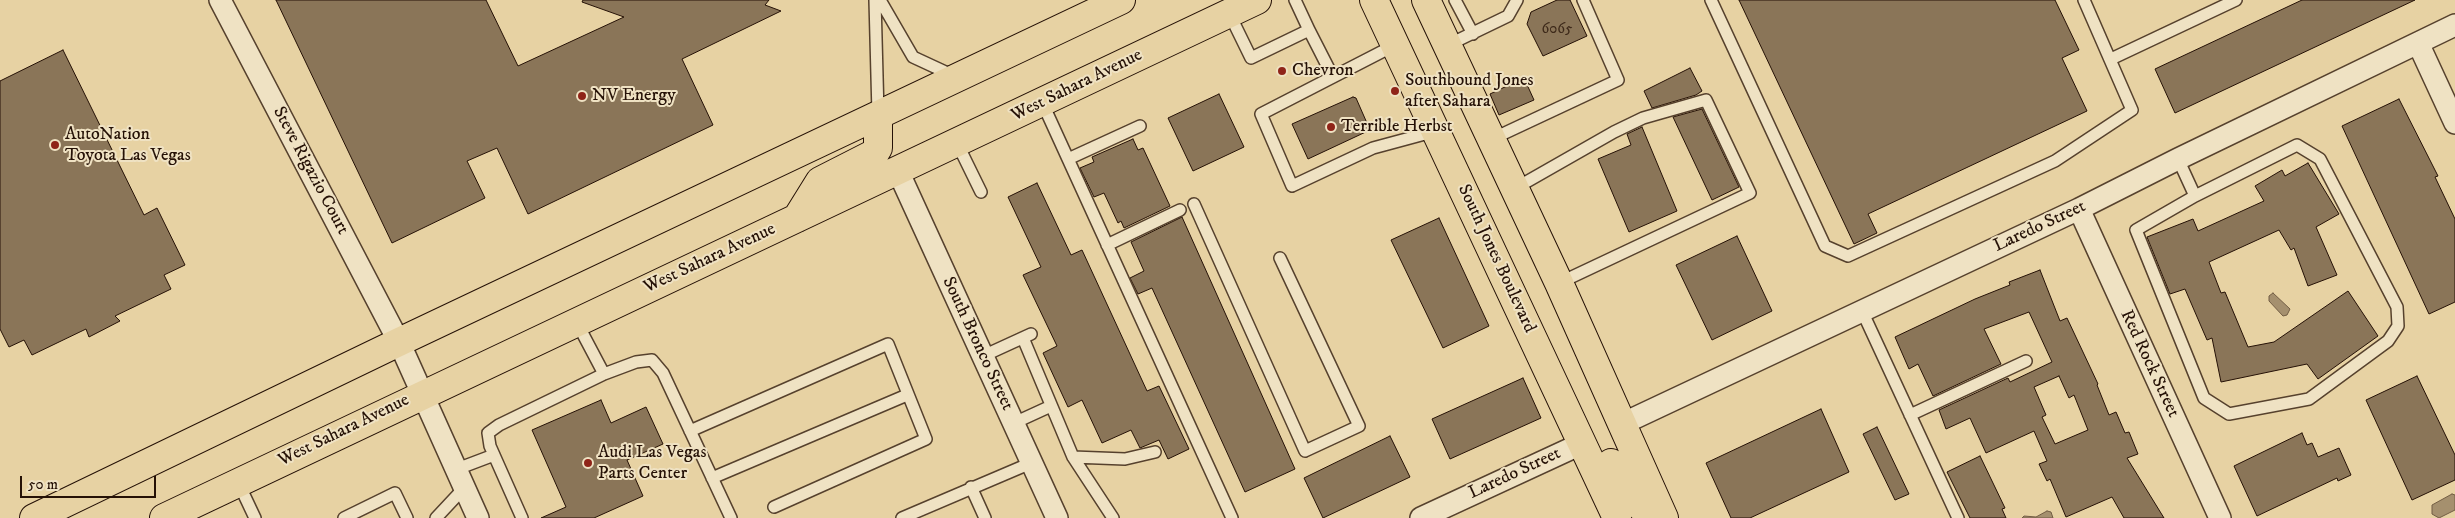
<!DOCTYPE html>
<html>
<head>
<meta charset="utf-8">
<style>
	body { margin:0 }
	#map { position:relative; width:2455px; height:518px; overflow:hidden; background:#e7d2a3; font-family:"IM FELL DW Pica",serif }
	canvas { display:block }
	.scale { position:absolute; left:20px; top:476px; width:136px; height:22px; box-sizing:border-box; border:2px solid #251106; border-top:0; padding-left:6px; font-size:15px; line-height:18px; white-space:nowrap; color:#251106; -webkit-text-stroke:4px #efe2c3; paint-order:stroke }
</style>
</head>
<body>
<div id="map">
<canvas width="2455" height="518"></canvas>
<div class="scale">50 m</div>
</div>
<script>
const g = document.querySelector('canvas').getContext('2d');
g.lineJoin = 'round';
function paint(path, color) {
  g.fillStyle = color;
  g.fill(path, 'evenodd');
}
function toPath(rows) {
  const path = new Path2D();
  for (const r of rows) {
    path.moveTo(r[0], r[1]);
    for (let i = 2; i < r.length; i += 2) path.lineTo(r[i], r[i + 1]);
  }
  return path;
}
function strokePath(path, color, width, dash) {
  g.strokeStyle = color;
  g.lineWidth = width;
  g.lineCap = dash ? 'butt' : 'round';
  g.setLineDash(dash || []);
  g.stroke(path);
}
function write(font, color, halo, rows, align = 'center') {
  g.font = font + ' "IM FELL DW Pica",serif';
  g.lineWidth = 4;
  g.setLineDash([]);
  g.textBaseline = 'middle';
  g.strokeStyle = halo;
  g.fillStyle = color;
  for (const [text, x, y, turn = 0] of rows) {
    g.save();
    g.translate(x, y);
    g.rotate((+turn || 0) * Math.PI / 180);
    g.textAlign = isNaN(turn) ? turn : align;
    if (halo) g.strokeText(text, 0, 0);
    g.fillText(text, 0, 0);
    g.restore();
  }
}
const water = toPath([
	[2273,293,2290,309,2287,315,2283,316,2269,301,2269,296,2273,293],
	[2452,494,2455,495,2455,510,2439,518,2432,514,2432,505,2452,494],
	[2047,511,2051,512,2053,518,2022,518,2024,516,2036,517,2047,511]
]);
paint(water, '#a5906e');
strokePath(water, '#725d44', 1);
const building = toPath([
	[276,0,486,0,518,66,624,17,582,2,583,0,769,0,765,5,781,11,682,59,713,125,528,214,497,148,467,161,485,198,392,243,276,0],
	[1557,0,1570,0,1587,36,1543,56,1527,24,1531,12,1557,0],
	[1739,0,2055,0,2079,50,2062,58,2087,111,1868,214,1877,233,1854,244,1739,0],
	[2302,0,2415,0,2175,113,2155,69,2302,0],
	[63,50,144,215,157,208,185,265,164,275,171,289,115,316,120,321,89,337,86,329,32,355,24,340,9,347,0,329,0,81,63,50],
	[1690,68,1702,91,1696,95,1652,108,1644,91,1690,68],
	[1524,78,1534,100,1499,115,1490,94,1524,78],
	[1219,94,1244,147,1193,171,1168,118,1219,94],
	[1353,97,1356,98,1370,130,1308,159,1292,124,1353,97],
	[2399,99,2438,176,2435,177,2455,219,2455,302,2429,314,2342,126,2399,99],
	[1702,109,1739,187,1712,200,1673,117,1702,109],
	[1642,127,1677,211,1629,232,1598,159,1631,145,1627,134,1642,127],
	[1133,139,1138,150,1143,148,1170,206,1124,228,1121,221,1118,223,1104,193,1094,197,1080,168,1094,162,1092,157,1133,139],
	[2308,163,2339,214,2316,227,2337,275,2308,286,2294,248,2291,250,2279,230,2209,262,2221,293,2225,292,2248,347,2274,342,2348,291,2378,336,2318,379,2307,364,2221,382,2212,338,2207,340,2185,289,2170,294,2147,237,2193,219,2198,231,2264,201,2255,186,2282,170,2285,176,2308,163],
	[1037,183,1071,255,1082,250,1147,391,1159,386,1189,449,1168,459,1159,440,1140,448,1131,430,1102,443,1082,400,1068,407,1043,353,1057,346,1023,275,1041,267,1008,197,1037,183],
	[1182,217,1295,469,1245,492,1152,288,1138,294,1130,278,1144,271,1131,242,1182,217],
	[1439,218,1489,326,1443,348,1391,240,1439,218],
	[1737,236,1772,311,1712,340,1676,265,1737,236],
	[2040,270,2060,321,2067,318,2098,384,2097,385,2109,415,2116,412,2125,433,2129,432,2138,454,2127,458,2164,518,2124,518,2112,497,2066,517,2050,479,2047,481,2039,464,2047,461,2034,431,1986,453,1970,418,1946,429,1939,410,2008,378,2010,382,2052,362,2029,312,1984,329,2001,364,1933,396,1918,364,1909,369,1895,337,1975,299,2010,285,2009,282,2040,270],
	[2059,376,2069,398,2074,395,2088,430,2055,444,2042,417,2046,415,2034,387,2059,376],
	[2417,376,2455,455,2455,480,2412,500,2366,400,2417,376],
	[1523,378,1541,418,1450,459,1432,419,1523,378],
	[601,400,611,423,646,407,663,444,627,460,643,496,594,518,541,518,566,507,532,430,601,400],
	[1821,409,1849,472,1750,518,1731,518,1706,463,1821,409],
	[1877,427,1909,494,1895,500,1863,434,1877,427],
	[2302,433,2307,445,2312,443,2318,457,2339,448,2351,475,2338,481,2337,478,2257,516,2234,466,2302,433],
	[1390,436,1410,477,1323,518,1304,478,1390,436],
	[1980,456,2005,508,2002,509,2006,518,1970,518,1947,472,1980,456]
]);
paint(building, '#8a7558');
strokePath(building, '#251106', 1);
const lane = toPath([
	[875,0,878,114],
	[880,0,913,57,954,76],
	[1455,0,1473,34],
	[1711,0,1825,246,1848,256,2055,161,2132,110,2084,0],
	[1229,13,1251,58,1309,30,1295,0],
	[1309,30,1333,77],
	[1395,45,1261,114,1292,186,1373,148,1436,131],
	[1448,45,1508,16,1517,0],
	[2111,59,2236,0],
	[1042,102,1232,518],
	[1492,139,1618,80,1583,0],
	[957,143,981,192],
	[1068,159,1140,126],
	[2178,159,2195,196,2136,230,2204,398,2229,414,2309,399,2388,341,2398,326,2397,307,2320,159,2297,145,2195,196],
	[1514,189,1614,132,1643,118,1706,100,1750,193,1559,283],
	[1194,204,1305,451,1359,426,1280,258],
	[1107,245,1180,210],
	[1862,311,1958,518],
	[576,321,604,374,636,362,652,360,663,373,731,518],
	[1023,338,1073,457,1113,518],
	[983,356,1031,334],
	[1910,415,2026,361],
	[1014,423,1051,406],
	[690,431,888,344,926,439,774,507],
	[1073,457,1125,459,1155,452],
	[457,469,494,455],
	[712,478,907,395],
	[238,482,255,518],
	[971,487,985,518],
	[344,518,395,493,407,518],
	[436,518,465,487],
	[522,518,490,446,488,433,499,425,604,374],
	[902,518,1031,463]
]);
const street = toPath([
	[220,0,399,342,478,518],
	[2418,43,2455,123],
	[898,171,1057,518],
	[2079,209,2220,518],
	[1622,424,2079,209,2178,159,2455,25],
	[1421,518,1583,443]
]);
const primary = toPath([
	[1374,0,1617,518],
	[1426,0,1559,283,1664,518],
	[797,218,820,181,875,153,878,148,878,116],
	[1611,463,1625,493,1654,518],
	[34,518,399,342,1121,0],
	[164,518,1257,0]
]);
strokePath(lane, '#56412d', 14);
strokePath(street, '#56412d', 24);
strokePath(primary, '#251106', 30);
strokePath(lane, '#efe2c3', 11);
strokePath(street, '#efe2c3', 21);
strokePath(primary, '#e7d2a3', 28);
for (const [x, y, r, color] of [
	[1282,71,5,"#8f2418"],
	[1395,91,5,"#8f2418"],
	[582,96,5,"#8f2418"],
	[1331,127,5,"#8f2418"],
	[55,145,5,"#8f2418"],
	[588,463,5,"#8f2418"]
]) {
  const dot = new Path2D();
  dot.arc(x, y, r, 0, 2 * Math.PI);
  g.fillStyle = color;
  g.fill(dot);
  strokePath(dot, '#efe2c3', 2);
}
write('15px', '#3e2a1a', null, [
	["6065",1557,30]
]);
write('18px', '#251106', '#efe2c3', [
	["Chevron",1292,71],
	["Southbound Jones",1405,81],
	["after Sahara",1405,102],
	["NV Energy",592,96],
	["Terrible Herbst",1341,127],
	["AutoNation",65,135],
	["Toyota Las Vegas",65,156],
	["Audi Las Vegas",598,453],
	["Parts Center",598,474]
], 'left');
write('18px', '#251106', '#efe2c3', [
	["West Sahara Avenue",1077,86,-26],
	["Steve Rigazio Court",310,171,62],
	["Laredo Street",2040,227,-25],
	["West Sahara Avenue",710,259,-25],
	["South Jones Boulevard",1496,259,65],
	["South Bronco Street",977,344,65],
	["Red Rock Street",2149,364,65],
	["West Sahara Avenue",344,431,-26],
	["Laredo Street",1515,474,-25]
]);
</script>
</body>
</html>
